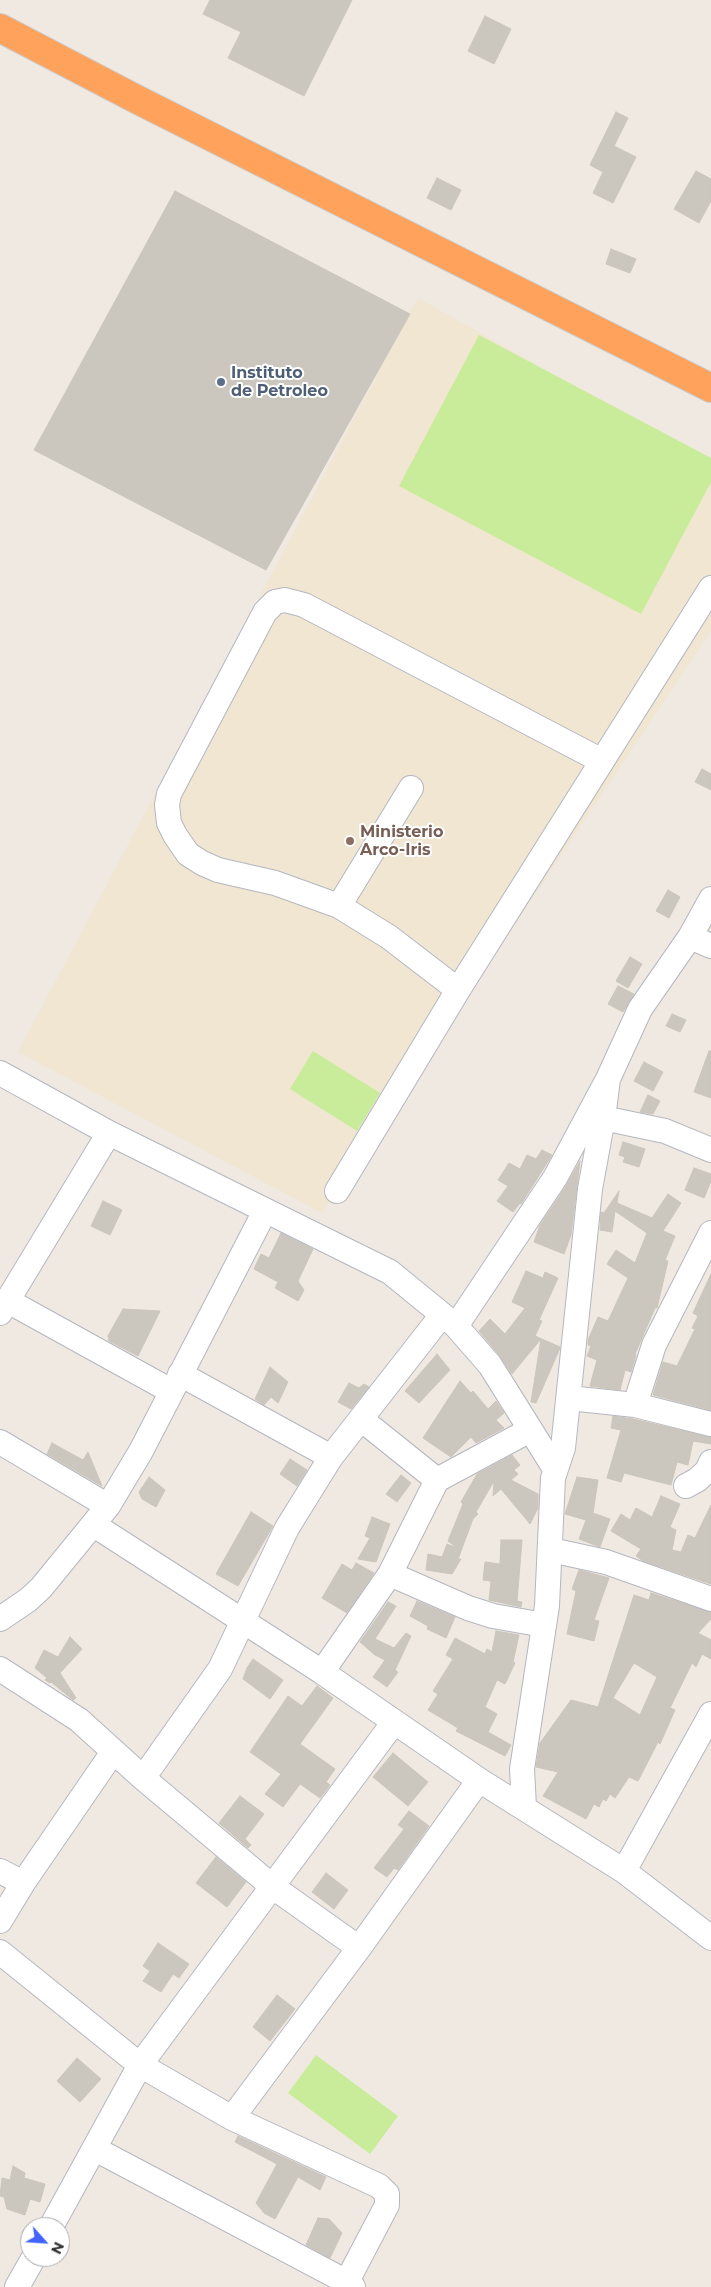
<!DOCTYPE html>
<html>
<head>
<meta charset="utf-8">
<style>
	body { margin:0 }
	#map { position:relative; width:711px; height:2287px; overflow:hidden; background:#efe9e1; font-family:Montserrat,sans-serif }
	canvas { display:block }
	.north { position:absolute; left:20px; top:2217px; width:50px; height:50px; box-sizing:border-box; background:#fff; border:1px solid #ababab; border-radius:50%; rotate:116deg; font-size:14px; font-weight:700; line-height:20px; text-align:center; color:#2e2e2e }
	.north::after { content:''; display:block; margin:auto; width:18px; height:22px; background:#4264fb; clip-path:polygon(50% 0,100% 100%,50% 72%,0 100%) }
</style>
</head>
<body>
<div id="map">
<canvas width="711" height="2287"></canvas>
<div class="north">N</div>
</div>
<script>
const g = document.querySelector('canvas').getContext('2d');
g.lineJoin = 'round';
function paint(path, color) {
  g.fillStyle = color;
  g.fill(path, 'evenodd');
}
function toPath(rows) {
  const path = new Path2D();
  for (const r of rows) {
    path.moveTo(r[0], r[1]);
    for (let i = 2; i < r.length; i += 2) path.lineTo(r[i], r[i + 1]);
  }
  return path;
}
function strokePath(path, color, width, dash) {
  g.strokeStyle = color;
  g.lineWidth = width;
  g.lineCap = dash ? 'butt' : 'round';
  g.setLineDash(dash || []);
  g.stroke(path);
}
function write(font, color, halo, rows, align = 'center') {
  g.font = font + ' Montserrat,sans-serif';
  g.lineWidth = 4;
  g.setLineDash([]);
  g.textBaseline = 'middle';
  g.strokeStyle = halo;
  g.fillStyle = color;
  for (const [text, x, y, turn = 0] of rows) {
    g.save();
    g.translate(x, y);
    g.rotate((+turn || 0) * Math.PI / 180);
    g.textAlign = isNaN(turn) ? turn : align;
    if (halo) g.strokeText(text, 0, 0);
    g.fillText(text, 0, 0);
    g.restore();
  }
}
paint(toPath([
	[418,298,711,463,711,631,322,1213,18,1052]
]), '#f0e6d1');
paint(toPath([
	[479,335,711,458,711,482,641,614,399,486],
	[313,1051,380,1093,357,1131,290,1089],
	[316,2055,398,2116,370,2154,288,2093]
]), '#c9ec9a');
const building = toPath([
	[210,0,352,0,304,96,228,58,241,32,203,14,210,0],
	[485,16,511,29,494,64,468,51,485,16],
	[616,112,628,118,614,146,636,157,613,203,593,193,603,172,590,165,616,112],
	[696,171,711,179,711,201,699,223,674,209,696,171],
	[437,178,461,190,451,210,427,198,437,178],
	[175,191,410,314,266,570,34,450,175,191],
	[611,249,636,259,630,273,606,264,611,249],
	[702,769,711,774,711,790,695,782,702,769],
	[668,890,680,897,669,918,656,911,668,890],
	[630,957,642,964,628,988,616,981,630,957],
	[618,986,634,994,623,1012,608,1004,618,986],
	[672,1014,686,1020,680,1032,666,1026,672,1014],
	[709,1051,711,1051,711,1098,694,1092,709,1051],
	[644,1062,663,1072,653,1091,634,1081,644,1062],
	[648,1095,660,1101,653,1114,640,1112,648,1095],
	[623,1142,645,1149,639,1167,623,1162,625,1157,619,1155,623,1142],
	[542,1150,552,1155,521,1204,520,1203,513,1212,497,1201,508,1186,498,1180,509,1163,520,1169,527,1155,536,1159,542,1150],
	[580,1161,571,1235,564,1254,534,1242,540,1225,566,1186,580,1161],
	[694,1168,711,1174,711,1181,704,1198,685,1190,694,1168],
	[619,1191,617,1203,652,1218,668,1194,681,1203,663,1231,675,1236,665,1260,668,1261,657,1308,655,1308,635,1354,636,1355,631,1372,625,1370,620,1390,590,1386,597,1360,587,1356,591,1346,588,1345,588,1340,598,1317,608,1321,628,1278,607,1264,616,1250,635,1263,647,1233,615,1211,612,1232,600,1230,601,1212,604,1213,619,1191],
	[103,1201,122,1210,110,1235,91,1226,103,1201],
	[281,1233,313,1249,298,1281,304,1290,298,1301,275,1288,278,1282,254,1269,261,1254,269,1258,281,1233],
	[526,1271,543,1278,545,1272,558,1278,539,1320,542,1321,535,1336,560,1347,560,1348,536,1403,531,1402,541,1339,512,1374,500,1356,479,1331,490,1319,505,1334,525,1308,512,1302,526,1271],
	[711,1274,711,1410,653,1395,663,1362,677,1366,695,1329,692,1328,698,1316,693,1313,711,1274],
	[123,1309,160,1311,138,1356,109,1341,108,1336,123,1309],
	[437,1354,450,1370,419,1403,405,1391,437,1354],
	[270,1367,288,1382,278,1403,271,1397,264,1405,255,1399,270,1367],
	[460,1381,471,1393,473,1391,488,1409,496,1401,504,1413,496,1420,504,1428,476,1443,471,1437,451,1457,423,1438,460,1381],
	[349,1383,359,1388,364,1384,369,1387,351,1409,338,1402,349,1383],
	[613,1416,633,1419,711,1437,711,1444,693,1441,688,1465,677,1462,671,1485,624,1473,621,1482,607,1478,621,1430,611,1428,613,1416],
	[52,1443,83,1460,88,1452,102,1486,47,1454,52,1443],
	[512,1455,520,1465,514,1470,518,1474,511,1480,538,1494,538,1508,530,1524,501,1489,493,1496,494,1481,476,1512,478,1514,473,1519,458,1559,461,1559,452,1574,426,1570,428,1554,442,1557,447,1544,457,1548,448,1541,463,1504,461,1502,477,1474,512,1455],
	[290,1459,307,1470,297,1486,280,1474,290,1459],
	[401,1475,411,1483,397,1502,386,1494,401,1475],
	[149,1477,165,1490,156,1507,142,1499,139,1492,149,1477],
	[577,1477,598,1480,593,1513,610,1519,600,1547,579,1539,586,1520,565,1514,577,1477],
	[661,1496,680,1504,670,1527,676,1530,672,1550,681,1552,688,1535,695,1538,711,1505,711,1584,643,1561,636,1556,641,1549,611,1531,621,1514,630,1520,636,1508,652,1517,661,1496],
	[251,1512,273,1526,238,1586,216,1574,251,1512],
	[372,1517,390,1524,376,1562,358,1559,370,1538,365,1536,372,1517],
	[501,1540,522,1540,517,1601,522,1602,521,1607,489,1600,491,1581,483,1580,485,1562,500,1564,501,1540],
	[356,1563,374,1573,347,1613,322,1598,342,1564,352,1570,356,1563],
	[579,1570,609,1578,594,1620,599,1621,594,1641,567,1634,576,1591,572,1589,579,1570],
	[651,1593,711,1612,711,1619,698,1633,711,1640,711,1659,702,1654,696,1667,692,1663,670,1708,675,1710,660,1744,658,1742,638,1781,629,1777,615,1798,610,1794,606,1801,603,1799,599,1807,594,1804,586,1819,543,1796,558,1772,536,1767,540,1743,571,1700,598,1707,634,1595,649,1600,651,1593],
	[634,1663,657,1677,640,1715,613,1698,634,1663],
	[417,1601,455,1617,446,1638,427,1629,428,1626,410,1616,417,1601],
	[388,1602,396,1606,375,1639,394,1648,406,1633,411,1636,395,1670,398,1672,387,1687,373,1677,385,1660,375,1655,360,1642,388,1602],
	[496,1631,519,1635,513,1662,515,1663,505,1684,497,1680,485,1707,497,1714,488,1732,511,1745,505,1756,456,1731,458,1728,428,1710,438,1694,433,1691,453,1659,446,1655,455,1638,485,1654,487,1649,492,1652,496,1631],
	[70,1637,82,1649,60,1673,76,1698,73,1700,51,1682,50,1683,45,1680,47,1678,35,1668,44,1650,58,1657,70,1637],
	[253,1659,283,1680,270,1699,243,1679,247,1668,253,1659],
	[317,1686,333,1698,300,1744,335,1769,326,1782,330,1785,320,1798,300,1784,283,1807,265,1794,281,1774,250,1752,288,1696,302,1706,317,1686],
	[393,1753,428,1782,408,1806,373,1777,393,1753],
	[240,1796,264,1814,245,1839,251,1845,248,1848,219,1823,240,1796],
	[409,1811,429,1826,398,1870,394,1868,387,1877,374,1868,404,1829,398,1825,409,1811],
	[216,1857,246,1882,227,1907,196,1883,216,1857],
	[326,1873,348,1890,334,1909,312,1892,326,1873],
	[158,1943,189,1964,179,1978,173,1974,161,1992,143,1981,150,1971,143,1966,158,1943],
	[277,1995,295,2009,270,2041,253,2027,277,1995],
	[77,2058,101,2079,80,2102,57,2081,77,2058],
	[238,2136,326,2177,320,2190,298,2177,275,2219,264,2213,256,2203,277,2164,235,2142,238,2136],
	[13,2166,25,2173,24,2178,45,2184,40,2202,30,2199,25,2215,7,2209,4,2197,0,2196,2,2178,10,2180,13,2166],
	[318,2218,329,2219,342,2233,330,2258,306,2245,318,2218]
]);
paint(building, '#cbc7bf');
strokePath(building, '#cbc5ba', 1);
const minor = toPath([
	[339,906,411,788],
	[690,937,711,946],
	[458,990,389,937,339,906,275,883,218,870,202,863,188,854,175,835,169,823,167,805,169,794,265,612,275,602,285,600,304,605,602,761],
	[0,1073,109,1133,390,1272,456,1326,490,1365,555,1469],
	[603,1118,665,1131,711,1150],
	[337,1191,458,990,711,588],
	[8,1301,171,1391],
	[0,1313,109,1133],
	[456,1326,555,1178,608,1079,640,1009,690,937,711,899],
	[180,1374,331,1457],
	[569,1398,635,1405,711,1424],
	[635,1405,654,1345,711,1233],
	[361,1419,437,1480,530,1430],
	[0,1442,108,1506],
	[686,1486,697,1480,707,1471,711,1462],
	[94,1525,322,1672,479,1780,624,1871,711,1938],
	[551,1550,606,1562,711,1599],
	[390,1574,468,1608,493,1616,544,1625],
	[0,1619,28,1600,41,1588,108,1506,141,1451,265,1211],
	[0,1669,79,1720,143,1778,273,1887,359,1948],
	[322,1672,390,1574,437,1480],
	[143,1778,220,1669,287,1528,331,1457,442,1315],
	[524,1807,522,1769,547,1606,553,1478,563,1448,590,1189,603,1118,608,1079],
	[0,1871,23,1883],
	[624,1871,711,1714],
	[0,1921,23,1883,113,1752],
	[0,1952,140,2065,232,2118,379,2186,387,2194,387,2205,344,2287],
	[232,2118,359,1948,479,1780],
	[95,2149,347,2282,353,2287],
	[51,2227,140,2065,394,1722],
	[17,2287,34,2257]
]);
const highway = toPath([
	[0,28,138,100,711,388]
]);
strokePath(minor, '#b4b7c1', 26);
strokePath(highway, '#c9c9c9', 30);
strokePath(minor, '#fff', 24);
strokePath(highway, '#ffa35c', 28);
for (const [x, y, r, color] of [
	[221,382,5,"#5c6f8a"],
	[350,841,5,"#8d6e63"]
]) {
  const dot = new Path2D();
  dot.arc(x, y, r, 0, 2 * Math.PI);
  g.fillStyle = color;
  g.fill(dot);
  strokePath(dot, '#fff', 2);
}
write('bold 16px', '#4e5e75', '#fff', [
	["Instituto",231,373],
	["de Petroleo",231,391]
], 'left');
write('bold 16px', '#785e54', '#fff', [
	["Ministerio",360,832],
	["Arco-Iris",360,850]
], 'left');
</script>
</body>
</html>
